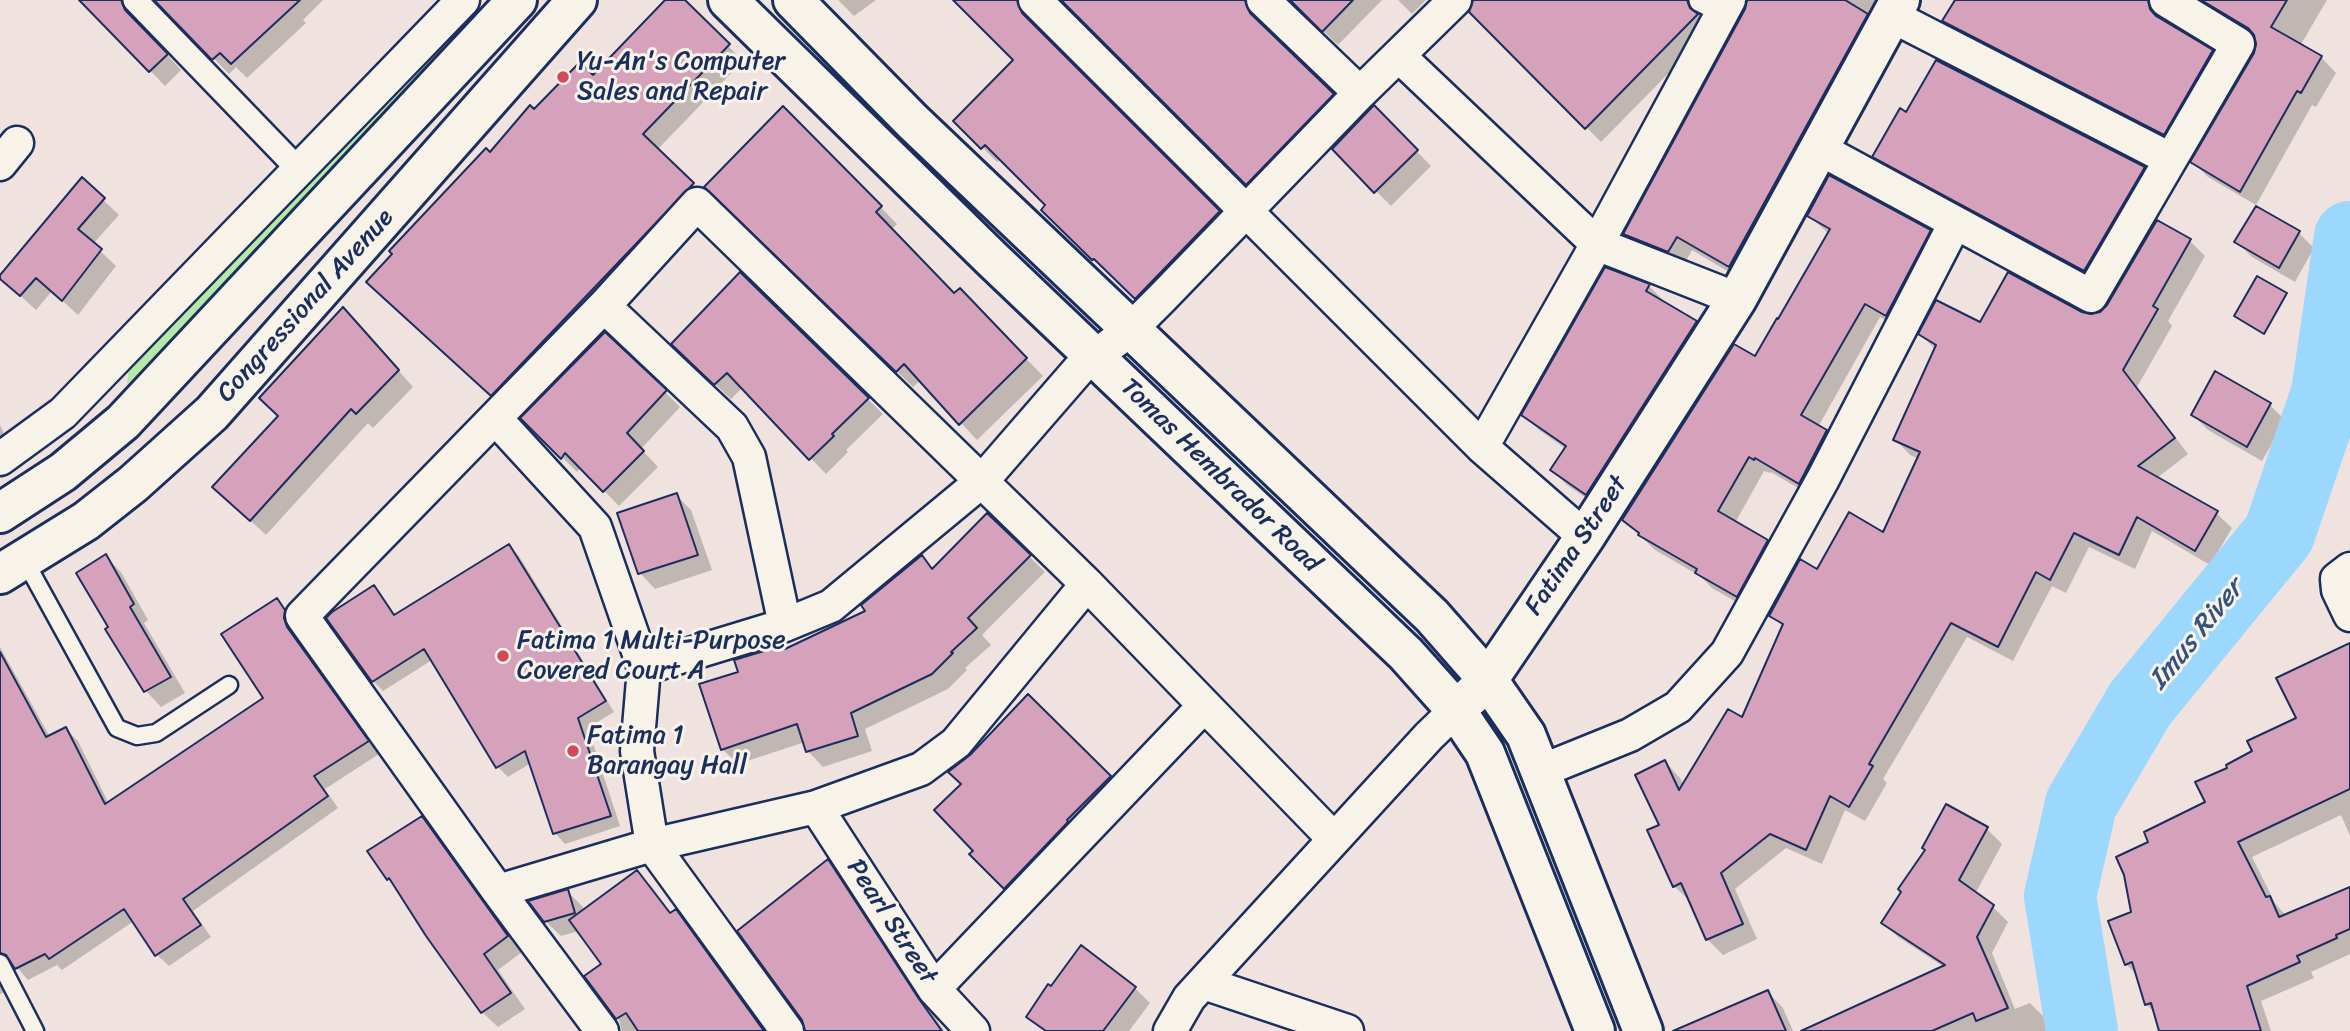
<!DOCTYPE html>
<html>
<head>
<meta charset="utf-8">
<style>
	body { margin:0 }
	canvas { display:block; background:#f0e3df }
</style>
</head>
<body>
<canvas width="2350" height="1031"></canvas>
<script>
const g = document.querySelector('canvas').getContext('2d');
g.lineJoin = 'round';
function paint(path, color) {
  g.fillStyle = color;
  g.fill(path, 'evenodd');
}
function toPath(rows) {
  const path = new Path2D();
  for (const r of rows) {
    path.moveTo(r[0], r[1]);
    for (let i = 2; i < r.length; i += 2) path.lineTo(r[i], r[i + 1]);
  }
  return path;
}
function strokePath(path, color, width, dash) {
  g.strokeStyle = color;
  g.lineWidth = width;
  g.lineCap = dash ? 'butt' : 'round';
  g.setLineDash(dash || []);
  g.stroke(path);
}
function write(font, color, halo, rows, align = 'center') {
  g.font = font + ' Sriracha,sans-serif';
  g.lineWidth = 6;
  g.setLineDash([]);
  g.textBaseline = 'middle';
  g.strokeStyle = halo;
  g.fillStyle = color;
  for (const [text, x, y, turn = 0] of rows) {
    g.save();
    g.translate(x, y);
    g.rotate((+turn || 0) * Math.PI / 180);
    g.textAlign = isNaN(turn) ? turn : align;
    if (halo) g.strokeText(text, 0, 0);
    g.fillText(text, 0, 0);
    g.restore();
  }
}
paint(toPath([
	[426,59,432,60,434,65,430,70,127,385,129,367]
]), '#b7e8a8');
paint(toPath([
	[96,0,323,0,303,20,306,23,247,78,236,67,229,74,161,4,148,1,136,13,136,21,181,70,165,86,89,7],
	[668,0,682,0,743,61,657,150,708,199,507,409,383,297,490,154,534,112,593,77],
	[838,0,876,0,854,16],
	[964,0,1039,0,1031,11,1032,22,1036,30,1234,227,1151,312,1110,272,1108,274,1044,210,1048,205,1001,158,997,162,956,121,1016,60],
	[1062,0,1267,0,1259,12,1259,21,1263,28,1347,109,1261,198],
	[1290,0,1382,0,1338,45],
	[1398,0,1426,0,1412,14],
	[1474,0,1716,0,1702,9,1703,21,1711,30,1601,142,1471,11],
	[1749,0,1897,0,1744,281,1692,250,1683,266,1640,249,1625,234,1747,9],
	[1957,0,2171,0,2166,5,2162,17,2164,22,2212,52,2227,67,2179,149,1960,36,1945,21],
	[2194,0,2327,0,2300,46,2321,57,2336,73,2316,107,2312,105,2256,205,2208,177,2193,162,2256,54,2258,45,2256,37],
	[783,108,897,224,891,230,955,295,976,307,1043,376,977,440,921,380,913,387,723,204],
	[1374,108,1431,166,1391,206,1334,149],
	[1907,114,2144,168,2159,183,2100,285,1890,171,1875,156],
	[82,180,119,215,93,244,116,266,78,315,52,291,36,310,0,277],
	[1809,216,1930,231,1945,247,1902,330,1880,317,1818,427,1826,432,1842,447,1815,498,1771,472,1770,473,1764,471,1735,523,1767,542,1782,557,1752,611,1712,588,1700,576,1655,550,1624,520,1756,358,1829,234],
	[2299,233,2314,248,2295,282,2252,257,2237,242],
	[2190,241,2205,256,2168,321,2172,326,2137,387,2188,454,2157,478,2216,513,2232,528,2210,565,2152,531,2135,569,2089,547,2066,593,2052,586,2013,661,1967,637,1883,779,1887,783,1865,821,1845,810,1822,864,1786,848,1735,889,1757,939,1723,955,1707,939,1690,901,1674,886,1661,826,1665,762,1680,778,1684,786,1743,720,1784,628,1771,615,1818,572,1884,534,1919,459,1910,455,1895,439,1936,350,1920,334,1980,325,2082,314,2092,316,2102,313],
	[740,274,883,414,846,450,848,452,826,474,743,387,731,399,688,359],
	[1649,286,1664,301,1663,303,1696,323,1711,338,1602,509,1567,485,1552,470,1566,449,1539,430,1523,415],
	[358,325,413,387,373,428,368,423,266,535,230,502,280,417],
	[2216,374,2270,405,2285,420,2262,461,2208,430,2193,415],
	[665,392,680,407,641,449,658,467,619,506,581,467,577,472,523,418],
	[0,425,11,449,0,454],
	[676,495,691,510,712,570,655,589,640,573,619,514],
	[987,515,1045,572,982,635,991,645,965,668,967,670,948,689,865,729,872,751,823,767,808,751,805,742,738,764,722,749,740,674,783,647,787,650,868,612,922,557,934,569],
	[509,546,519,556,614,712,588,728,620,826,565,844,555,833,531,763,508,777,498,767,432,660,383,691,373,681,328,618,373,587,383,597,396,616],
	[106,557,121,572,148,620,144,623,185,693,161,707,146,691,107,629,110,628],
	[277,600,289,612,298,640,379,754,325,789,338,808,193,911,211,937,169,966,157,955,134,921,62,970,57,965,28,980,14,964,6,965,7,991,0,994,0,647,50,737,66,729,78,741,109,804,265,698],
	[2350,643,2350,836,2341,815,2252,857,2275,903,2286,916,2350,889,2350,954,2311,972,2314,978,2261,1001,2271,1031,2161,1031,2156,1014,2146,1004,2138,976,2126,964,2133,914,2151,843,2207,803,2229,768,2298,719],
	[1028,697,1125,793,1020,903,972,854,975,851,963,784,971,756],
	[421,818,437,833,522,952,498,970,525,1009,498,1027,482,1012,427,935,397,888,388,879],
	[1987,829,2002,844,1975,894,1993,907,2008,922,1992,953,2015,1009,2030,1003,2045,1018,2050,1031,1806,1031,1944,967,1898,937,1883,922],
	[828,862,843,877,944,1031,807,1031],
	[637,872,652,887,672,914,676,911,691,927,767,1031,622,1031,619,1020,586,976,603,965,579,931,561,936,545,921,567,891,583,907,584,912],
	[1135,988,1150,1003,1129,1031,1045,1031,1037,1023],
	[1768,992,1783,1008,1793,1031,1714,1031]
]), '#0003');
strokePath(toPath([
	[2082,1031,2060,896,2081,804,2140,704,2279,534,2327,393,2350,237]
]), '#9cd7fd', 72);
const building = toPath([
	[79,0,121,0,125,10,168,54,149,72,79,0],
	[154,0,300,0,231,64,220,53,212,60,154,0],
	[665,0,685,0,730,44,643,134,694,183,491,396,366,282,392,254,389,251,486,148,490,152,530,105,534,109,580,62,593,75,665,0],
	[953,0,1017,0,1022,13,1220,211,1135,299,1094,259,1092,260,1041,210,1045,205,985,145,981,149,953,121,1013,60,953,0],
	[1061,0,1245,0,1250,13,1334,94,1246,185,1061,0],
	[1290,0,1353,0,1322,32,1290,0],
	[1473,0,1687,0,1690,8,1698,14,1585,129,1469,12,1473,0],
	[1747,0,1845,0,1868,14,1729,267,1677,237,1668,252,1623,234,1745,9,1747,0],
	[1955,0,2148,0,2150,9,2156,16,2213,50,2164,135,1942,21,1955,0],
	[2201,0,2287,0,2271,27,2322,56,2301,93,2297,91,2240,192,2190,162,2254,53,2256,44,2254,35,2248,28,2201,0],
	[1936,60,2145,167,2084,271,1872,157,1900,108,1906,112,1936,60],
	[1374,105,1418,150,1374,193,1332,149,1374,105],
	[783,106,882,206,876,212,954,293,960,288,1027,358,959,425,904,364,896,372,704,187,783,106],
	[1829,175,1931,230,1886,316,1865,304,1801,415,1827,430,1799,484,1755,458,1754,460,1749,457,1718,511,1768,540,1737,597,1695,573,1697,569,1638,535,1639,533,1622,520,1734,344,1755,356,1777,318,1778,319,1830,229,1807,216,1829,175],
	[82,177,105,198,78,229,102,249,62,301,36,278,20,296,0,279,0,275,82,177],
	[2256,206,2300,231,2279,268,2234,242,2256,206],
	[2157,220,2191,239,2153,306,2158,309,2123,370,2175,438,2138,466,2218,511,2195,551,2137,517,2119,555,2074,533,2050,580,2036,572,1998,647,1951,623,1869,764,1873,766,1849,807,1830,796,1806,850,1770,834,1721,873,1743,924,1706,940,1681,883,1673,887,1647,830,1659,825,1635,775,1665,760,1679,790,1728,709,1742,717,1783,624,1769,616,1800,559,1817,569,1849,512,1883,532,1920,452,1893,440,1936,345,1918,334,1936,300,1980,322,2008,272,2082,312,2091,314,2100,312,2107,305,2157,220],
	[1605,267,1650,284,1646,291,1697,321,1586,495,1550,470,1566,446,1521,415,1605,267],
	[740,272,869,398,832,434,834,436,809,460,727,373,714,385,671,344,740,272],
	[2257,276,2287,293,2264,334,2234,316,2257,276],
	[343,307,399,370,356,414,351,409,250,521,212,487,278,416,259,398,343,307],
	[605,332,667,390,627,433,644,451,603,492,565,453,561,459,520,418,605,332],
	[2215,371,2271,403,2247,447,2191,415,2215,371],
	[677,493,698,555,638,574,617,513,677,493],
	[987,513,1031,555,968,618,977,628,951,652,953,653,932,674,851,713,858,736,806,752,797,724,721,750,699,684,738,672,734,660,784,645,785,649,865,611,861,605,922,555,932,569,987,513],
	[509,544,606,701,578,718,611,816,553,834,525,751,496,768,424,649,372,682,326,618,332,612,374,585,394,615,509,544],
	[106,554,134,604,130,607,171,677,144,692,105,629,108,627,76,573,106,554],
	[277,598,285,610,284,618,287,627,369,741,314,776,328,796,183,899,201,925,155,956,124,909,49,959,45,954,15,969,6,955,0,953,0,652,46,737,66,727,105,804,263,698,221,634,277,598],
	[2350,643,2350,789,2238,842,2266,897,2270,896,2279,917,2350,887,2350,929,2336,935,2337,938,2297,956,2300,962,2247,986,2261,1031,2159,1031,2151,1003,2145,1005,2132,962,2125,965,2108,921,2131,912,2124,875,2116,857,2148,842,2144,832,2205,802,2195,782,2227,768,2226,765,2252,751,2247,741,2296,718,2276,678,2350,643],
	[1028,694,1111,776,1067,820,1068,822,1004,889,969,854,973,851,934,810,961,784,948,772,970,755,1028,694],
	[1946,804,1988,827,1959,880,1994,905,1977,937,2008,1008,1976,1021,1973,1013,1932,1031,1801,1031,1945,965,1881,923,1901,892,1898,889,1925,850,1922,848,1946,804],
	[422,816,508,936,484,954,511,993,481,1013,426,936,389,878,387,880,367,851,422,816],
	[828,859,919,999,942,1031,805,1031,802,1020,737,931,828,859],
	[637,870,670,913,676,909,764,1031,638,1031,626,1013,616,1019,584,976,601,964,569,920,637,870],
	[568,889,575,913,544,922,528,901,568,889],
	[1081,945,1136,987,1103,1031,1046,1031,1026,1017,1048,984,1051,986,1081,945],
	[1768,990,1786,1031,1673,1031,1768,990]
]);
paint(building, '#d6a1ba');
strokePath(building, '#1b2f5e', 2);
const service = toPath([
	[24,559,117,728,137,736,156,733,229,685],
	[0,963,35,1031]
]);
const pedestrian = toPath([
	[135,0,299,170],
	[1701,0,1723,11]
]);
const minor = toPath([
	[1035,0,1482,447,1585,537],
	[1263,0,1360,93],
	[1892,16,2170,159],
	[1399,56,1597,244,1737,299],
	[1818,148,2091,296,2238,44,2166,0],
	[0,164,17,143],
	[604,306,732,427,749,457,785,625],
	[495,418,595,527,644,668,637,751,652,845,787,1031],
	[1482,447,1597,244,1729,0],
	[0,459,63,413,463,0],
	[2350,569,2337,579,2338,590,2350,615],
	[644,668,785,625,831,606,982,481,1080,368,1131,329,1162,298,1360,93,1455,0],
	[1541,771,1630,735,1678,707,1727,653,1823,479,1955,223],
	[816,807,934,989,973,1031],
	[498,891,652,845,816,807,921,769,956,743,1087,584],
	[1204,983,1347,1031],
	[934,989,1204,706],
	[602,1031,498,891,302,616,604,306,697,204,1087,584,1334,839],
	[1170,1031,1189,998,1429,736,1456,710]
]);
const tertiary = toPath([
	[728,0,992,259,1406,654,1456,710,1485,753,1595,1031],
	[793,0,912,121,1432,616,1488,680,1526,735,1643,1031],
	[1470,697,1488,680,1585,537,1737,299,1900,0]
]);
const secondary = toPath([
	[0,513,63,472,123,422,517,0],
	[0,574,86,521,133,484,212,413,577,0]
]);
strokePath(service, '#1b2f5e', 21);
strokePath(pedestrian, '#1b2f5e', 28);
strokePath(minor, '#1b2f5e', 37);
strokePath(tertiary, '#1b2f5e', 44);
strokePath(secondary, '#1b2f5e', 44);
strokePath(service, '#f7f3e8', 16);
strokePath(pedestrian, '#f7f3e8', 23);
strokePath(minor, '#f7f3e8', 32);
strokePath(tertiary, '#f7f3e8', 38);
strokePath(secondary, '#f7f3e8', 38);
for (const [x, y, r, color] of [
	[563,77,7,"#d1495b"],
	[503,656,7,"#d1495b"],
	[573,751,7,"#d1495b"]
]) {
  const dot = new Path2D();
  dot.arc(x, y, r, 0, 2 * Math.PI);
  g.fillStyle = color;
  g.fill(dot);
  strokePath(dot, '#f7f3e8', 2.5);
}
write('26px', '#1b2f5e', '#f7f3e8', [
	["Yu-An's Computer",577,62],
	["Sales and Repair",577,92],
	["Fatima 1 Multi-Purpose",517,641],
	["Covered Court A",517,671],
	["Fatima 1",587,736],
	["Barangay Hall",587,766]
], 'left');
write('26px', '#1b2f5e', '#f7f3e8', [
	["Congressional Avenue",306,306,-48],
	["Tomas Hembrador Road",1220,476,44],
	["Fatima Street",1577,546,-56],
	["Pearl Street",891,922,57]
]);
write('italic 28px', '#35517e', '#f7f3e8', [
	["Imus River",2197,635,-51]
]);
</script>
</body>
</html>
